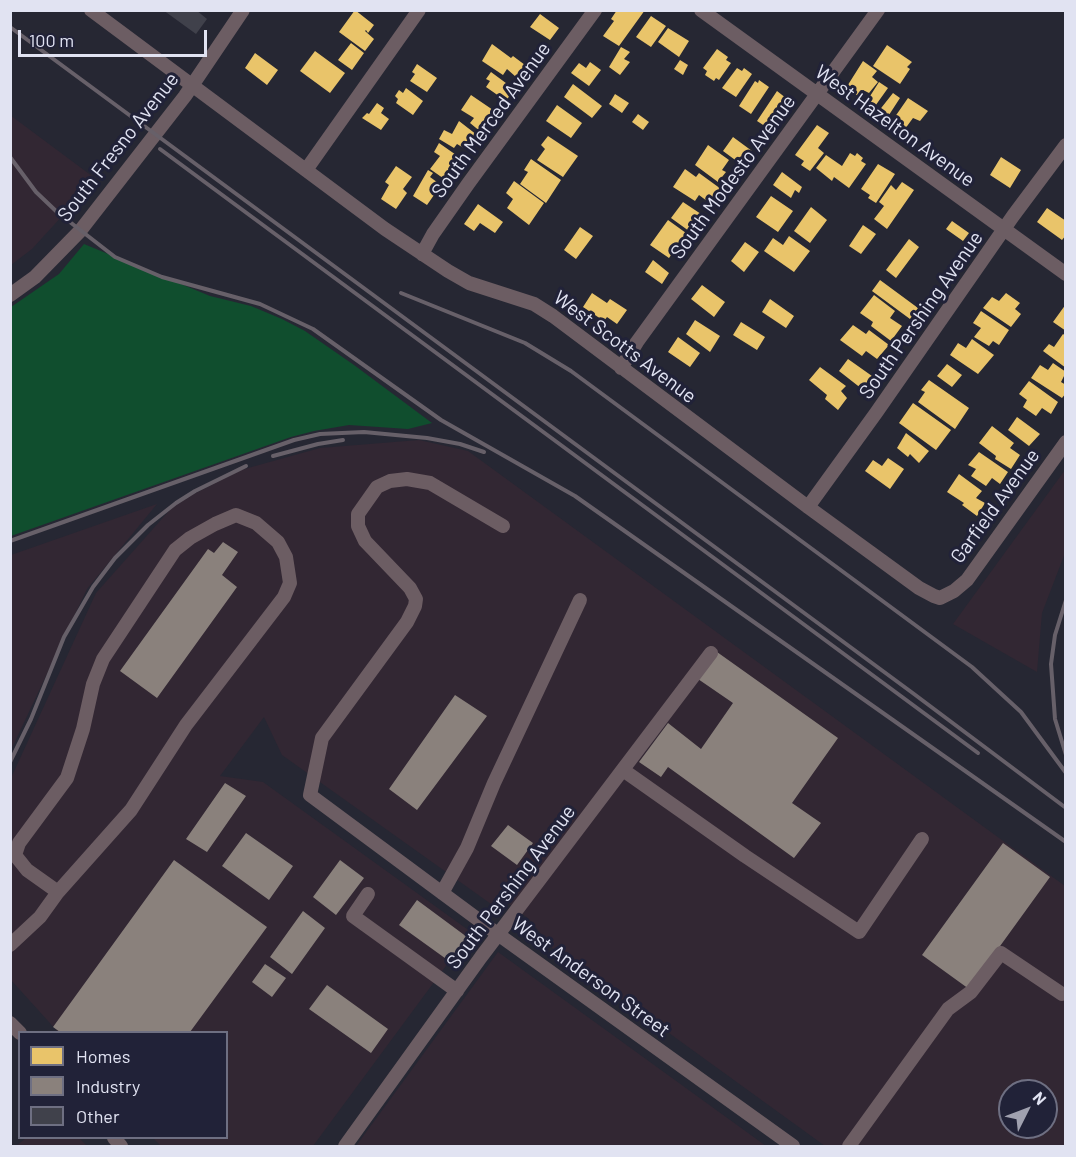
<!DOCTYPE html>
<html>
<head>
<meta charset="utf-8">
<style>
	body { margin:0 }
	#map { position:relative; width:1076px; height:1157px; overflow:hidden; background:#262733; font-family:Barlow,sans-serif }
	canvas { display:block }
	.frame { position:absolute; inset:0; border:12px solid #e1e3f2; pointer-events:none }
	.legend { position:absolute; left:18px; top:1031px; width:210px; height:108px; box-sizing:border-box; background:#212238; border:2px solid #6e6f82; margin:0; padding:8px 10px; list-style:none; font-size:18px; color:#e1e3f2 }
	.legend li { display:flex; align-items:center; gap:12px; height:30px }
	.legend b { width:30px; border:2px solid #6e6f82 }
	.north { position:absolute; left:998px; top:1079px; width:60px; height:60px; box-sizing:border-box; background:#212238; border:2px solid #6e6f82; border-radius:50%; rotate:48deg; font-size:16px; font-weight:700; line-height:24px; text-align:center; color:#e1e3f2 }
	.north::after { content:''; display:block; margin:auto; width:21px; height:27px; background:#a0a1af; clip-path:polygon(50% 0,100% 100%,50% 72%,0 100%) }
	.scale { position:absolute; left:18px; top:30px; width:189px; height:27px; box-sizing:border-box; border:3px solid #e1e3f2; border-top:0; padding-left:8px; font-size:18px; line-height:21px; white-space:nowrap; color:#e1e3f2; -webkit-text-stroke:4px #212238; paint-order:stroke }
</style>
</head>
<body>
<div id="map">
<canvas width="1076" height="1157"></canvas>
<div class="frame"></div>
<ul class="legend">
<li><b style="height:16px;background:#e9c46a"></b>Homes</li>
<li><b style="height:16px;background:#8a817c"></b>Industry</li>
<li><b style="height:16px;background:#40414b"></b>Other</li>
</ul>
<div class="north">N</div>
<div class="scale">100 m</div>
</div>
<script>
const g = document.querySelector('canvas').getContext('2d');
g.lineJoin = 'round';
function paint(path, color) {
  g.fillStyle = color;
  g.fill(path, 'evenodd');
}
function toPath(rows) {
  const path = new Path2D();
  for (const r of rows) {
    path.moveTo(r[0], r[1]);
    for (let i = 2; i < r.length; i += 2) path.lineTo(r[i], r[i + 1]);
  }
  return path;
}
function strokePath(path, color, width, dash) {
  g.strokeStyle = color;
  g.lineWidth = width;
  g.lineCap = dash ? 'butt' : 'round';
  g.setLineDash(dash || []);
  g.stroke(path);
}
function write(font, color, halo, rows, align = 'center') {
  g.font = font + ' Barlow,sans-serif';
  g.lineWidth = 6;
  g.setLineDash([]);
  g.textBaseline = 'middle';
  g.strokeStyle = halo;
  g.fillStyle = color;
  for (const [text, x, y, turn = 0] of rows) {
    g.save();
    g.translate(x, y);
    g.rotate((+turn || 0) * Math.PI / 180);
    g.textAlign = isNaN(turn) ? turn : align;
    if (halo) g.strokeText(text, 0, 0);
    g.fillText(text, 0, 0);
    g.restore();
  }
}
paint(toPath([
	[10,115,96,179,32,249,11,265],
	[419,440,468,451,1065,886,1065,1146,825,1146,553,949,529,919,498,896,491,904,282,755,264,717,220,776,263,782,471,932,313,1146,161,1146,153,1138,226,1138,226,1032,58,1032,11,980,11,778,96,593,176,503,241,470,320,448],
	[1010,1091,1046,1091,1046,1127,1010,1127],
	[1065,470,1065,553,1042,613,1037,672,953,624],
	[157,504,87,589,11,750,11,555],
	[498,952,766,1146,356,1146],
	[26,1138,79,1138,87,1146,16,1146]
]), '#322733');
paint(toPath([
	[84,244,210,296,251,306,282,319,305,331,354,365,432,423,408,429,349,425,314,431,291,437,11,536,11,307,59,274]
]), '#104e2e');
paint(toPath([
	[355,10,374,25,368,33,366,30,365,31,374,39,365,51,339,32],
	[617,10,645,10,619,46,603,36,614,21,611,19],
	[540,14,559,28,550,40,530,27],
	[651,16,666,26,651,47,636,37],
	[668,28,689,41,679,57,658,42],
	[351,43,364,53,352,70,338,60],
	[492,44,511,58,513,56,525,65,516,77,507,69,503,75,482,61],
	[887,45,912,62,907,67,910,69,900,84,873,66],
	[621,47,630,52,624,59,630,62,620,75,609,67],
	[717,49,728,57,726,60,731,63,719,80,716,78,714,81,705,75,707,71,703,68],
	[315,51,345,73,330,93,300,71],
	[255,53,278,70,267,85,245,68],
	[680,60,688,65,683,75,674,69],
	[863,61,877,71,872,77,878,82,869,93,863,90,858,96,846,88],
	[590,62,601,70,589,86,571,73,579,63,586,68],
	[417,64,437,78,427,92,410,81,415,74,412,72],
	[737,68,742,71,744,68,752,74,736,97,722,88],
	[491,72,514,89,506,101,486,87,490,81,486,79],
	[759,80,769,87,751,114,739,106,755,81,758,83],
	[879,82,888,88,873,109,865,104],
	[573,84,602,106,592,118,564,97],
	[406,88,423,101,413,115,396,103,398,99,395,96,399,90,403,93],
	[777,91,791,102,771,130,757,121],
	[893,93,900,98,887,118,878,112],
	[615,94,629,103,622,113,609,104],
	[471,95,493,110,485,121,488,124,481,132,470,123,474,118,461,110],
	[908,98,928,111,920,121,913,118,902,133,890,124],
	[377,103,384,108,381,113,389,119,381,130,362,118,367,113,369,114],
	[557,105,582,123,571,138,546,121],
	[638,114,649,122,643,130,632,122],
	[459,121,477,135,467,150,457,144,454,148,439,139,444,130,452,134],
	[817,125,829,133,818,148,824,153,810,171,801,165,804,161,795,155],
	[548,136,578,156,563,177,537,160,545,149,541,145],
	[733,137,752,151,742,165,723,151],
	[439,143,459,157,449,171,455,176,450,183,430,169,440,156,434,152],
	[708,145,729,160,722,170,726,172,718,182,695,165],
	[850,153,855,156,857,153,863,158,861,161,866,164,849,188,834,177,832,181,816,168,826,155,842,166],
	[1001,157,1021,170,1010,188,990,175],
	[531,159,561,180,546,203,520,184,528,172,524,170],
	[878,164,895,174,876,203,868,198,870,195,861,189],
	[396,166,412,177,403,189,407,193,396,209,381,199,389,185,385,182],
	[685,169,696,177,699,173,721,189,711,204,699,195,695,201,673,187],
	[428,170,433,173,430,177,441,185,427,205,413,196],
	[782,172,802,187,799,193,795,190,791,198,773,185],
	[514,181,544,203,529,225,507,208,513,199,506,193],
	[902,182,914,190,887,229,874,219,884,206,879,202,891,185,896,190],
	[771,196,793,211,778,232,756,217],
	[683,202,701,214,689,231,671,218],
	[478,204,503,222,495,233,480,223,474,231,464,224],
	[811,207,827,220,810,243,794,231],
	[1047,208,1066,221,1066,235,1062,240,1037,222],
	[668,220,686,233,669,258,650,245],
	[952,221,969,233,963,241,946,229],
	[863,225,876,234,861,254,849,246],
	[580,227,593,236,576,259,564,250],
	[789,236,810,251,794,272,764,251,773,238,783,245],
	[909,239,919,247,896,278,886,270],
	[745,242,759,252,744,272,731,261],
	[653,260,669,273,662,284,645,272],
	[880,280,918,308,910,319,872,291],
	[702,285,725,302,714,317,691,299],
	[592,293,607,303,610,299,627,310,617,324,607,317,604,321,583,307],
	[1006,293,1020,303,1015,309,1021,314,1011,327,983,308,992,297,999,301],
	[874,295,895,311,890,318,902,326,891,341,871,326,873,322,860,313],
	[770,299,794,316,786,328,762,312],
	[1066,304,1066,331,1053,322],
	[981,311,1009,330,999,345,993,341,989,346,974,337,981,328,973,323],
	[695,320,720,336,710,352,686,334],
	[741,322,765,337,757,350,733,335],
	[853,325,866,334,869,330,889,345,877,359,866,351,862,356,840,340],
	[1063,334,1066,336,1066,368,1043,351,1049,344,1054,347],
	[678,337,700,353,690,367,668,352],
	[972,339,994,355,978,374,950,355,958,343,966,348],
	[848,359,872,376,862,389,839,371],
	[1053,363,1066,372,1061,382,1066,385,1066,393,1062,398,1031,378,1040,365,1048,370],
	[947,364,962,375,952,387,937,376],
	[820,367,846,386,841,391,847,398,838,410,825,399,827,395,809,380],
	[929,380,969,408,955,429,918,402,925,392,921,390],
	[1029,381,1058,402,1051,414,1042,408,1036,416,1023,407,1027,400,1019,394],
	[913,403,951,430,936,450,899,423],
	[1017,417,1040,434,1029,446,1008,430],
	[992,426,1014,443,1010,448,1020,455,1011,469,995,459,996,456,979,443],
	[906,433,929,451,919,463,910,454,908,457,897,448],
	[979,452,1008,472,1000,484,992,478,986,486,971,476,976,469,968,465],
	[888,458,904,469,890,489,865,471,873,460,882,466],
	[959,474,982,491,976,498,985,503,977,516,962,505,964,503,947,492]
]), '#e9c46a');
paint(toPath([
	[223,542,238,552,222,575,237,587,157,698,120,671,208,549,214,553],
	[717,652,838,738,792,803,821,823,794,858,668,767,661,777,639,762,668,723,701,749,733,703,698,679],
	[455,695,487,716,417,810,389,789],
	[225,783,246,796,207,852,186,839],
	[508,825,533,843,517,865,491,846],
	[246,833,293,866,269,900,222,866],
	[1003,843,1050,877,969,989,922,955],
	[174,860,267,927,190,1032,60,1032,53,1027],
	[340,860,364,878,336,915,313,897],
	[417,900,467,937,449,961,399,925],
	[303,911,325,928,292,974,270,957],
	[265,964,286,978,272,997,252,982],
	[327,985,388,1029,371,1053,309,1009]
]), '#8a817c');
paint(toPath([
	[163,10,196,10,207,19,196,34]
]), '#40414b');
strokePath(toPath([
	[91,10,385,229,448,271,469,283,534,304,553,316,808,507,919,588,934,596,940,598,954,591,967,580,1066,442],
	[701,10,1066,274],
	[306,170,419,10],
	[422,254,433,234,468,184,595,10],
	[10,295,35,277,80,231,185,96,243,10],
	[621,368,637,342,878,10],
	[808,507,876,413,1013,216,1066,145],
	[503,526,430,483,407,479,390,481,377,487,358,514,358,526,365,541,410,588,416,599,415,606,407,622,322,738,310,795,499,935,793,1146],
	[623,770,745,856,859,932,922,839],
	[442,893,467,848,494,783,580,600],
	[368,894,353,916,457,991],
	[10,945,40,917,58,892,131,810,186,725,284,597,290,583,286,557,278,542,256,523,236,515,215,524,190,538,175,550,103,659,93,684,83,729,67,778,19,843,15,855,27,870,58,892],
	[10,1023,20,1033],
	[114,1138,121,1146],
	[345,1146,481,957,711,653],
	[849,1146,948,1009,971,992,1001,953,1062,994]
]), '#6c5d63', 14);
strokePath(toPath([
	[10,27,914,694,1066,808],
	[160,149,978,753],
	[10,157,36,192,57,212,115,257,162,277,260,304,313,329,441,420,575,496,1066,842],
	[401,293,525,343,571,371,972,667,1021,712,1066,773],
	[273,456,318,444,343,440],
	[10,541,294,440,320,434,364,432,427,438,460,444,484,452],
	[1066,600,1055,635,1051,664,1055,719,1066,755],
	[10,762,31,719,64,637,93,587,115,558,148,525,176,503,195,491,246,466]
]), '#676069', 4);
write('20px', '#e1e3f2', '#212238', [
	["South Merced Avenue",491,120,-54],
	["West Hazelton Avenue",895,126,36],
	["South Fresno Avenue",118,147,-52],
	["South Modesto Avenue",733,177,-54],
	["South Pershing Avenue",921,315,-55],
	["West Scotts Avenue",625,347,37],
	["Garfield Avenue",995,506,-54],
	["South Pershing Avenue",511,887,-53],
	["West Anderson Street",591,977,36]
]);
</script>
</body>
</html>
